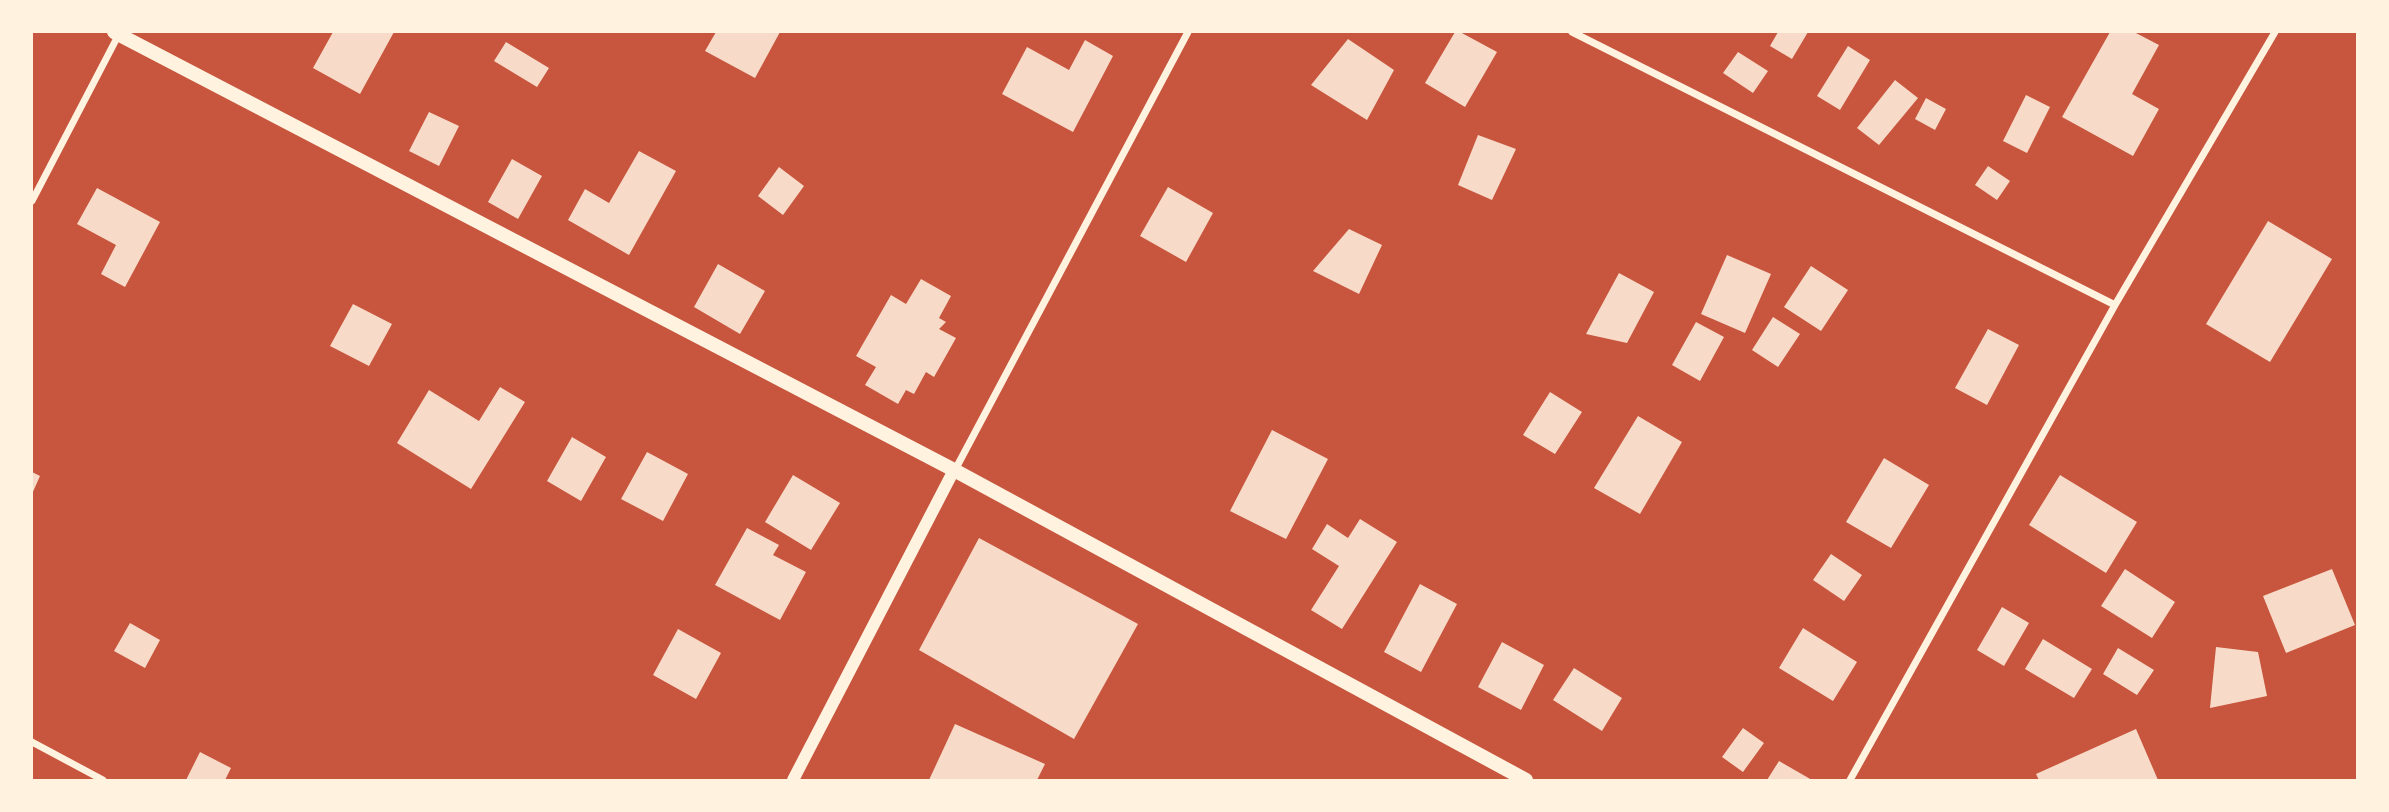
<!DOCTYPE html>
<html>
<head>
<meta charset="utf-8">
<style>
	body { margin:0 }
	#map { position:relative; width:2389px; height:812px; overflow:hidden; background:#c8553d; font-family:"Titillium Web",sans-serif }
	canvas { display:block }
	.frame { position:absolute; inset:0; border:33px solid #fff3e0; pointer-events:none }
</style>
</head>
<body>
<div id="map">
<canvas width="2389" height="812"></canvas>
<div class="frame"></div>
</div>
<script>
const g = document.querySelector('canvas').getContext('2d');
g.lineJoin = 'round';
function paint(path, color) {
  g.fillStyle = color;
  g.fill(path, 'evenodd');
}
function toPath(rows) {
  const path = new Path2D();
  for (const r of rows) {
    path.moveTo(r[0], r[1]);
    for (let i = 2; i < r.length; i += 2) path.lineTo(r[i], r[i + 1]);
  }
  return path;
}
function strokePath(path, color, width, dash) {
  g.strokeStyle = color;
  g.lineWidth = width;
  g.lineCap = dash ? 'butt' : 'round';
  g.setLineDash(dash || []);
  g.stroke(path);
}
paint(toPath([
	[333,32,394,32,360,94,313,68],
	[716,32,780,32,755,78,705,51],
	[1455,32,1460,32,1497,52,1465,107,1425,83],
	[1778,32,1808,32,1792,59,1770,46],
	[2110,32,2134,32,2159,45,2132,94,2159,109,2133,156,2062,117],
	[1348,39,1394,70,1367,120,1311,85],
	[1085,40,1113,56,1073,132,1002,94,1027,47,1069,70],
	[506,42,549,68,537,87,494,61],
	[1848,46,1870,60,1840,110,1817,96],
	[1738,52,1768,71,1753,93,1723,73],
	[1895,80,1918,98,1879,145,1857,128],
	[2026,95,2050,107,2027,153,2003,141],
	[1926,98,1946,109,1935,130,1915,119],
	[429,112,459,126,439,166,409,151],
	[1478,135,1516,149,1492,200,1458,185],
	[639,151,676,171,629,255,568,220,585,189,609,203],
	[512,159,542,176,518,219,488,202],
	[1988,166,2010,181,1997,200,1975,185],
	[779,167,804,186,783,215,758,196],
	[1168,187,1213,213,1186,262,1140,236],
	[97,188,160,222,125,287,101,274,116,245,77,224],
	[2268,221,2332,259,2270,362,2206,324],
	[1349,229,1382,245,1359,294,1313,271],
	[1727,255,1771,274,1745,333,1701,314],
	[718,264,765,291,740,334,694,307],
	[1811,266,1848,290,1821,331,1784,307],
	[1619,273,1654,292,1627,343,1586,334],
	[921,279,951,296,939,318,946,322,939,329,956,338,934,377,926,372,914,394,906,390,898,404,865,385,876,367,856,356,891,295,906,304],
	[353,304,392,324,369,366,330,346],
	[1773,317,1800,334,1778,367,1752,350],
	[1696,322,1724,337,1700,381,1672,365],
	[1988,329,2019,345,1987,405,1955,388],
	[500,387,525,402,471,489,397,443,429,390,479,421],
	[1550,392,1582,412,1555,454,1523,435],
	[1638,416,1682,442,1640,514,1594,488],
	[1272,430,1328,459,1286,539,1230,511],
	[572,437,606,457,581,501,547,481],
	[647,452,688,474,663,521,621,499],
	[1884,458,1929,485,1891,548,1846,522],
	[32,472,40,476,32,494],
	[793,475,840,503,811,550,765,522],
	[2060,475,2137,522,2106,573,2029,525],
	[1360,519,1397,542,1342,629,1311,610,1339,566,1312,549,1327,524,1348,538],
	[747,528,779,545,773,555,806,572,780,620,715,585],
	[979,538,1138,624,1074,739,919,650],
	[1831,554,1862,575,1844,601,1813,580],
	[2125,569,2175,602,2152,638,2101,606],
	[2332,569,2355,625,2286,653,2263,596],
	[1420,584,1457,604,1421,672,1384,652],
	[2002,607,2029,623,2004,666,1977,650],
	[130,623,160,640,145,668,114,651],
	[1803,628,1857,662,1833,701,1779,668],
	[678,629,721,653,696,699,653,675],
	[2043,639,2092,669,2074,698,2025,669],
	[1502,642,1544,665,1521,710,1478,687],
	[2216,647,2258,652,2267,696,2210,708],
	[2118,648,2154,670,2137,695,2103,674],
	[1574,668,1622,698,1602,731,1553,700],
	[955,724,1045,764,1037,780,929,780],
	[1743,728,1764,743,1743,772,1722,757],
	[2136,729,2158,780,2039,780,2036,774],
	[200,752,231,768,225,780,186,780],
	[1779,761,1812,780,1767,780]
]), '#f7dbc8');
strokePath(toPath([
	[1572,32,2115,305],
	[32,201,119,34],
	[955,470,1188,32],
	[32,742,103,780],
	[1850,780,2115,305,2275,32]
]), '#fff3e0', 7);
strokePath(toPath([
	[793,780,954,470]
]), '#fff3e0', 12);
strokePath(toPath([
	[114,32,954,470,1526,780]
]), '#fff3e0', 14);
</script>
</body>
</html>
